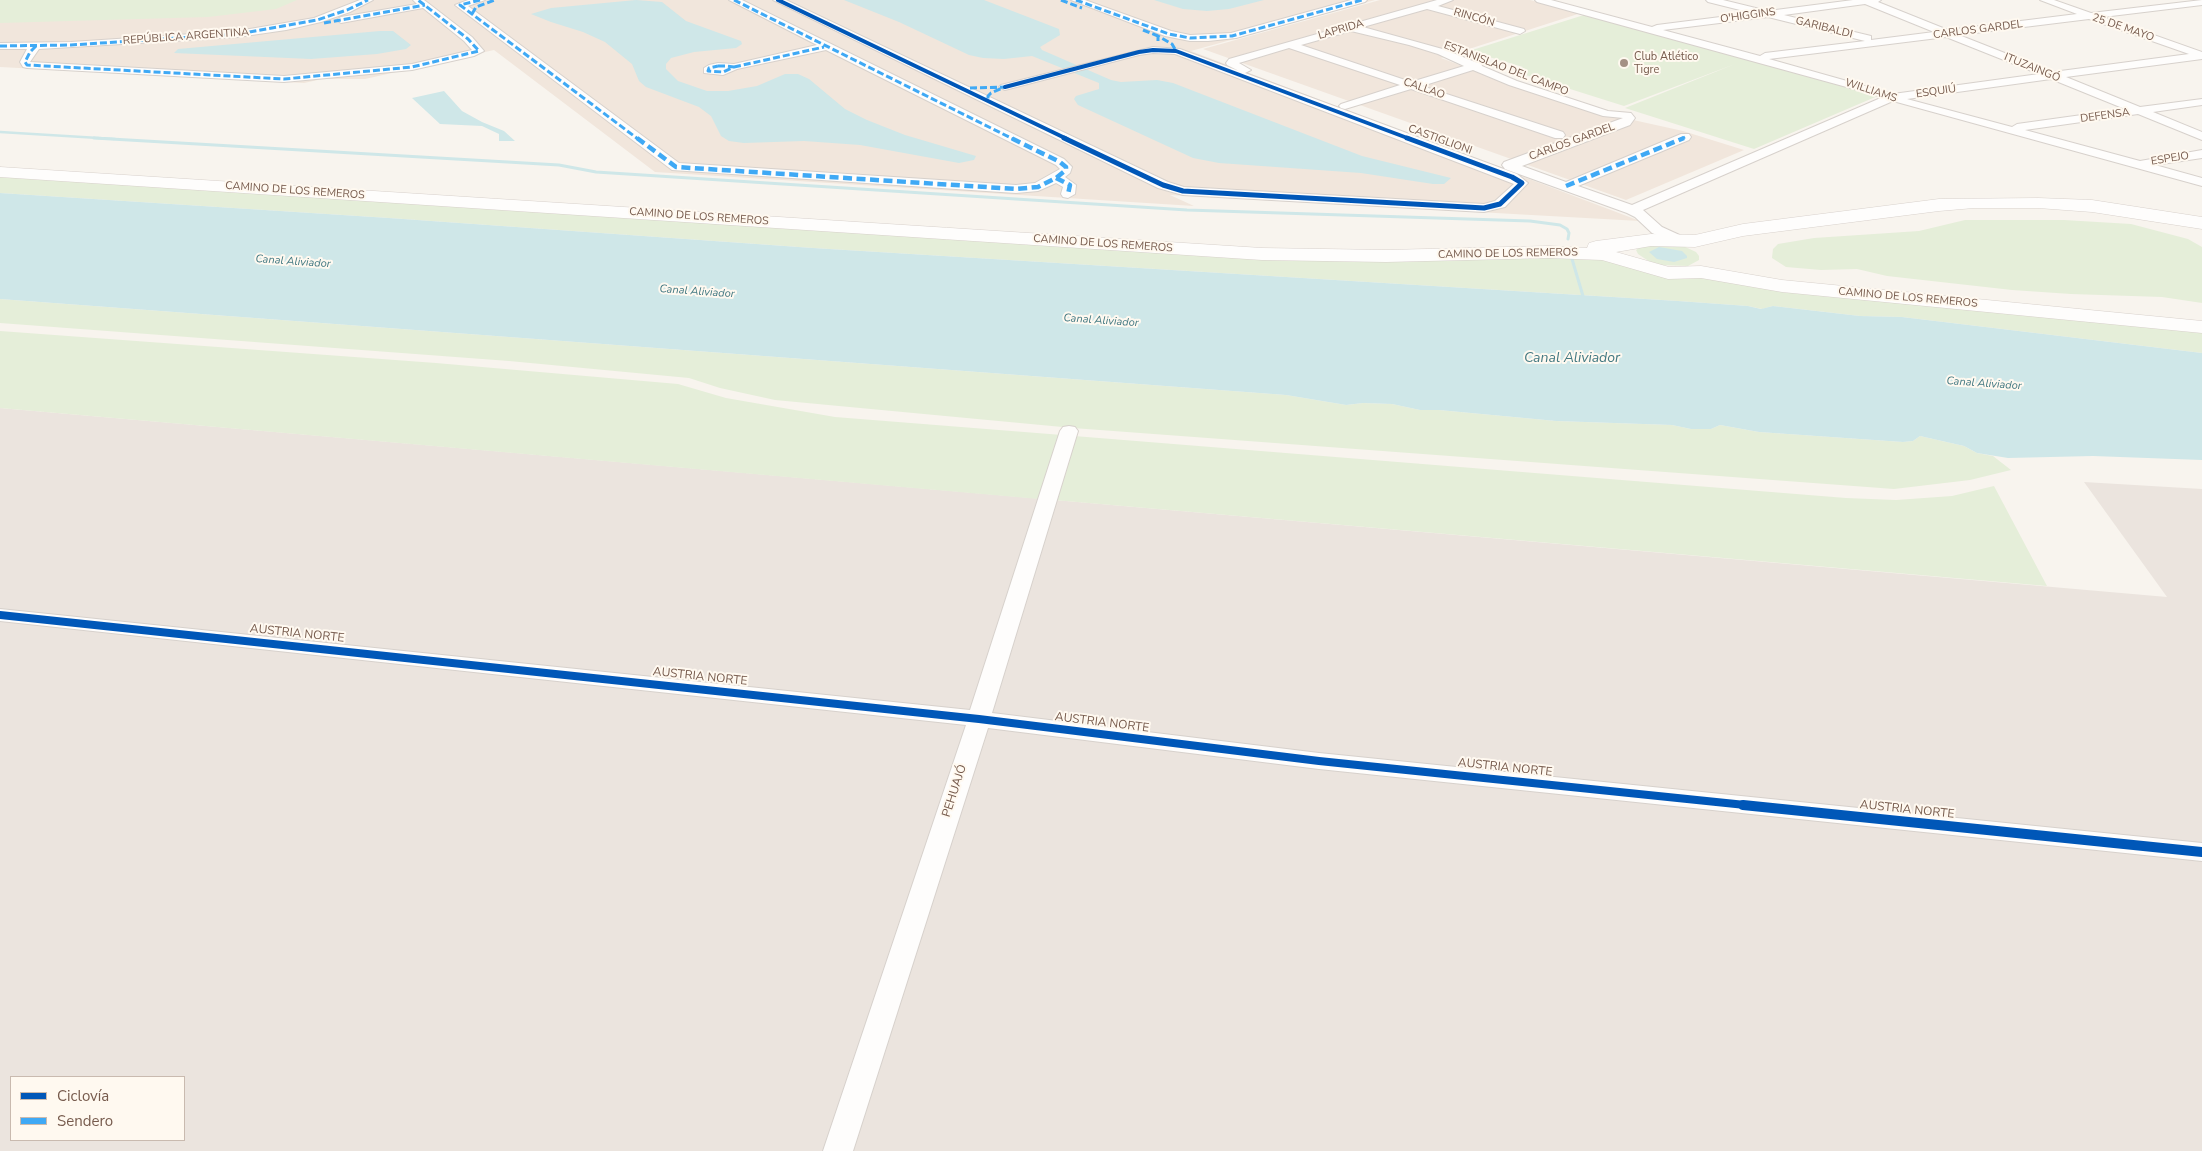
<!DOCTYPE html>
<html>
<head>
<meta charset="utf-8">
<style>
	body { margin:0 }
	#map { position:relative; width:2202px; height:1151px; overflow:hidden; background:#f8f4ee; font-family:"Nunito Sans",sans-serif }
	canvas { display:block }
	.legend { position:absolute; left:10px; top:1076px; width:175px; height:65px; box-sizing:border-box; background:#fff9f0; border:1px solid #c9baaf; margin:0; padding:6px 9px; list-style:none; font-size:15px; color:#775b4d }
	.legend li { display:flex; align-items:center; gap:10px; height:25px }
	.legend b { width:25px; border:1px solid #c9baaf }
</style>
</head>
<body>
<div id="map">
<canvas width="2202" height="1151"></canvas>
<ul class="legend">
<li><b style="height:6px;background:#0057b8"></b>Ciclovía</li>
<li><b style="height:6px;background:#3fa9f5"></b>Sendero</li>
</ul>
</div>
<script>
const g = document.querySelector('canvas').getContext('2d');
g.lineJoin = 'round';
function paint(path, color) {
  g.fillStyle = color;
  g.fill(path, 'evenodd');
}
function toPath(rows) {
  const path = new Path2D();
  for (const r of rows) {
    path.moveTo(r[0], r[1]);
    for (let i = 2; i < r.length; i += 2) path.lineTo(r[i], r[i + 1]);
  }
  return path;
}
function strokePath(path, color, width, dash) {
  g.strokeStyle = color;
  g.lineWidth = width;
  g.lineCap = dash ? 'butt' : 'round';
  g.setLineDash(dash || []);
  g.stroke(path);
}
function write(font, color, halo, rows, align = 'center') {
  g.font = font + ' "Nunito Sans",sans-serif';
  g.lineWidth = 4;
  g.setLineDash([]);
  g.textBaseline = 'middle';
  g.strokeStyle = halo;
  g.fillStyle = color;
  for (const [text, x, y, turn = 0] of rows) {
    g.save();
    g.translate(x, y);
    g.rotate((+turn || 0) * Math.PI / 180);
    g.textAlign = isNaN(turn) ? turn : align;
    if (halo) g.strokeText(text, 0, 0);
    g.fillText(text, 0, 0);
    g.restore();
  }
}
paint(toPath([
	[0,0,1375,0,1191,51,1640,221,1170,195,1194,206,655,172,494,50,365,79,322,79,304,83,0,67],
	[1380,0,1530,0,1581,13,1441,58,1481,73,1597,112,1683,131,1744,150,1626,200,1203,49]
]), '#f1e6dc');
paint(toPath([
	[0,408,2167,597,2084,482,2202,489,2202,1151,0,1151],
	[11,1077,184,1077,184,1140,11,1140]
]), '#ebe4de');
paint(toPath([
	[0,0,297,0,276,9,208,17,0,23],
	[1584,15,1880,95,1754,149,1625,108,1735,64,1624,106,1513,71,1523,67,1469,51],
	[0,176,1232,257,1584,255,1703,275,2202,330,2202,353,1902,317,1860,316,1773,306,1762,309,1748,306,1678,301,813,248,389,218,0,193],
	[1965,220,2064,220,2131,224,2188,239,2202,247,2202,303,2162,297,2071,294,2012,290,1887,276,1857,269,1821,270,1786,267,1772,258,1773,249,1778,244,1814,238,1919,231],
	[1643,244,1681,245,1696,252,1699,256,1699,260,1688,266,1659,265,1650,262,1638,254,1636,250],
	[0,299,1286,395,1346,405,1363,403,1392,404,1420,410,1439,410,1556,421,1672,425,1691,429,1711,429,1720,425,1759,432,1903,442,1913,441,1920,436,1964,446,1977,453,1993,456,2011,470,1970,480,1894,489,1073,428,775,400,720,388,689,378,509,361,0,323],
	[0,331,436,363,678,384,726,398,835,417,1062,435,1039,499,0,408],
	[1074,436,1846,498,1896,500,1952,496,1994,486,2047,586,1054,500]
]), '#e5eed9');
paint(toPath([
	[636,0,662,2,686,21,741,41,742,44,736,48,694,52,671,58,666,64,666,69,678,81,707,91,728,91,757,86,785,74,798,74,809,79,845,109,867,120,905,135,976,156,974,160,959,163,860,145,804,141,744,143,729,141,721,136,711,116,699,107,646,87,639,81,632,64,605,42,583,32,551,22,531,14,551,8],
	[844,0,984,0,1059,29,1060,35,1040,47,1042,50,1111,80,1121,82,1157,80,1173,83,1362,156,1451,178,1444,184,1433,184,1361,173,1219,163,1193,158,1078,105,1074,99,1076,96,1099,89,1099,83,1032,56,1004,59,983,58,969,55,899,22],
	[1154,0,1264,0,1229,9,1207,11,1183,9],
	[380,31,393,31,411,45,406,49,377,54,311,59,174,53,178,49],
	[444,91,462,111,482,122,504,131,515,141,499,141,499,134,482,126,440,124,412,98],
	[0,193,389,218,813,248,1678,301,1748,306,1761,309,1773,306,1860,316,1902,317,2202,353,2202,460,2093,456,2008,458,1977,453,1964,446,1920,436,1913,441,1903,442,1759,432,1720,425,1711,429,1691,429,1672,425,1556,421,1439,410,1420,410,1392,404,1363,403,1346,405,1286,395,0,299],
	[1659,247,1682,251,1687,256,1687,258,1674,262,1657,259,1649,252]
]), '#cfe7e8');
strokePath(toPath([
	[0,132,115,139]
]), '#cfe7e8', 2.5);
strokePath(toPath([
	[94,138,559,165,596,172,1187,210,1530,221,1560,225,1567,229,1569,233,1568,239],
	[1572,259,1583,296]
]), '#cfe7e8', 3);
const street = toPath([
	[360,0,373,0,350,12,321,22,286,30,238,37,39,49,30,62,284,76,412,64,472,50,464,41,423,8,341,23,336,20,341,17,417,4,413,0,424,0,428,3,472,37,484,51,474,56,412,70,284,82,27,68,23,67,20,62,27,49,0,49,0,43,71,42,238,31,314,18,360,0],
	[468,0,485,0,468,6,679,163,1016,185,1035,183,1060,169,1056,165,826,50,737,69,723,75,704,73,704,68,709,65,718,63,734,64,817,45,729,0,742,0,1064,159,1072,167,1070,173,1065,177,1076,185,1075,194,1068,198,1063,197,1061,194,1063,187,1056,183,1038,191,1016,193,672,170,455,5,468,0],
	[773,0,786,0,1168,182,1184,187,1484,204,1495,201,1514,184,1175,54,1153,53,1139,55,1005,90,999,87,1001,85,1153,47,1180,49,1239,71,1227,65,1226,63,1229,59,1437,0,1453,0,1438,6,1524,29,1525,31,1520,34,1427,9,1363,27,1446,50,1475,62,1481,63,1482,66,1517,81,1608,111,1631,113,1635,118,1630,125,1522,166,1566,182,1681,134,1689,134,1691,137,1689,140,1578,186,1632,205,1883,97,1537,2,1535,0,1551,0,1652,27,1657,25,1752,13,1708,2,1706,0,1723,0,1768,11,1853,0,1881,0,1878,2,1948,30,2077,14,2040,0,2054,0,2091,13,2202,0,2202,5,2103,17,2202,52,2202,59,2066,77,2140,107,2202,99,2202,105,2153,112,2202,132,2202,140,2138,114,2025,130,2140,161,2202,150,2202,158,2155,165,2202,178,2202,186,1893,101,1643,210,1662,227,1686,238,1688,241,1686,244,1681,245,1652,233,1635,217,1627,213,1505,169,1502,165,1504,162,1623,118,1603,116,1509,85,1473,70,1422,86,1563,132,1565,135,1563,138,1555,138,1411,89,1345,109,1341,108,1339,106,1341,104,1400,85,1289,48,1239,63,1251,70,1245,73,1517,174,1528,183,1505,207,1484,212,1183,195,1158,188,773,0],
	[1865,4,1934,32,1871,40,1871,36,1784,15,1865,4],
	[1768,17,1865,41,1765,53,1760,56,1663,30,1768,17],
	[2089,19,2189,54,2053,72,1959,35,2089,19],
	[1351,31,1409,45,1438,54,1464,66,1411,82,1301,45,1351,31],
	[1946,37,2039,74,1893,94,1769,59,1946,37],
	[2051,79,2125,109,2017,124,2012,127,1907,99,2051,79],
	[1071,0,1085,0,1171,31,1190,35,1231,33,1351,0,1367,0,1365,2,1236,38,1208,41,1190,41,1165,36,1071,0],
	[1069,426,1075,427,1078,431,992,713,1319,753,2202,843,2202,861,1319,769,988,728,853,1151,823,1151,966,725,0,621,0,609,970,710,1060,431,1063,427,1069,426]
]);
const secondary = toPath([
	[0,167,1262,248,1386,250,1549,246,1587,248,1589,243,1596,241,1651,234,1695,235,1743,224,1939,199,2038,198,2092,200,2202,217,2202,229,2092,212,2038,208,1974,208,1939,211,1743,236,1695,247,1651,246,1616,252,1669,267,1701,266,1782,280,2202,321,2202,333,1782,292,1701,278,1668,279,1602,260,1549,258,1386,262,1262,260,0,177,0,167]
]);
strokePath(street, '#d7d1cc', 2);
strokePath(secondary, '#d8d1cc', 1);
paint(street, '#fefdfc');
paint(secondary, '#fefdfc');
strokePath(toPath([
	[480,0,460,5,638,139],
	[734,0,1013,139],
	[1061,0,1082,8],
	[1076,0,1169,34,1190,38,1232,36,1362,0],
	[472,14,476,7,495,0],
	[324,23,425,5],
	[1143,30,1158,36],
	[1158,41,1158,36,1172,44,1176,51],
	[0,46,71,45,238,34,317,20,347,10,368,0],
	[36,46,30,52,25,62,27,65,284,79,412,67,479,51,468,39,418,0],
	[718,66,725,66,734,67,723,72,708,71,709,68,718,66],
	[734,67,824,47],
	[970,88,1005,87,991,93,988,96,988,101],
	[1681,139,1685,137]
]), '#3fa9f5', 3, [7, 3]);
strokePath(toPath([
	[637,138,676,167,1016,189,1038,187,1056,178,1066,170,1066,167,1060,162,1011,138],
	[1056,178,1070,185,1068,194],
	[1566,186,1684,138]
]), '#3fa9f5', 4.5, [9, 4.5]);
strokePath(toPath([
	[778,0,1067,139],
	[1005,87,1139,52,1153,50,1176,51,1410,139]
]), '#0057b8', 4);
strokePath(toPath([
	[1064,138,1163,185,1183,191,1484,208,1500,204,1522,183,1512,177,1407,138]
]), '#0057b8', 5);
strokePath(toPath([
	[0,615,979,719,1319,761,1755,806]
]), '#0057b8', 8);
strokePath(toPath([
	[1743,805,2202,852]
]), '#0057b8', 10);
for (const [x, y, r, color] of [
	[1624,63,5,"#a49185"]
]) {
  const dot = new Path2D();
  dot.arc(x, y, r, 0, 2 * Math.PI);
  g.fillStyle = color;
  g.fill(dot);
  strokePath(dot, '#fff9f0', 2);
}
write('11px', '#775b4d', '#fff9f0', [
	["O'HIGGINS",1748,16,-8],
	["RINCÓN",1474,18,16],
	["GARIBALDI",1824,28,14],
	["25 DE MAYO",2123,28,19],
	["LAPRIDA",1341,30,-16],
	["CARLOS GARDEL",1978,30,-7],
	["REPÚBLICA ARGENTINA",186,37,-4],
	["ITUZAINGÓ",2032,68,22],
	["ESTANISLAO DEL CAMPO",1506,69,21],
	["CALLAO",1424,89,19],
	["WILLIAMS",1871,91,18],
	["ESQUIÚ",1936,92,-8],
	["DEFENSA",2105,116,-8],
	["CASTIGLIONI",1440,140,20],
	["CARLOS GARDEL",1572,142,-20],
	["ESPEJO",2170,159,-9],
	["CAMINO DE LOS REMEROS",295,191,4],
	["CAMINO DE LOS REMEROS",699,217,4],
	["CAMINO DE LOS REMEROS",1103,244,4],
	["CAMINO DE LOS REMEROS",1508,254,-1],
	["CAMINO DE LOS REMEROS",1908,298,5]
]);
write('11px', '#775b4d', '#fff9f0', [
	["Club Atlético",1634,57],
	["Tigre",1634,70]
], 'left');
write('italic 11px', '#437982', '#fff9f0', [
	["Canal Aliviador",293,262,4],
	["Canal Aliviador",697,292,4],
	["Canal Aliviador",1101,321,4],
	["Canal Aliviador",1984,384,4]
]);
write('12px', '#775b4d', '#fff9f0', [
	["AUSTRIA NORTE",297,634,6],
	["AUSTRIA NORTE",700,677,6],
	["AUSTRIA NORTE",1102,723,7],
	["AUSTRIA NORTE",1505,768,6],
	["PEHUAJÓ",955,791,-72],
	["AUSTRIA NORTE",1907,810,6]
]);
write('italic 14px', '#437982', '#fff9f0', [
	["Canal Aliviador",1572,359]
]);
</script>
</body>
</html>
